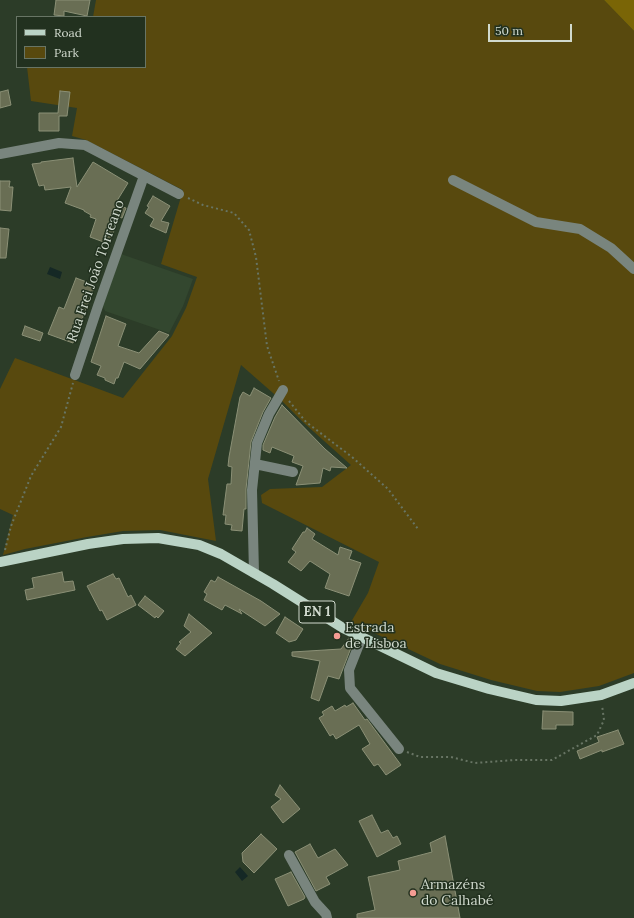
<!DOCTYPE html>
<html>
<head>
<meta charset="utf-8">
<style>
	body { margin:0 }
	#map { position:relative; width:634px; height:918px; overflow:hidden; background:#2c3c28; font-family:Lora,serif }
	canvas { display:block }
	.legend { position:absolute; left:16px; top:16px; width:130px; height:52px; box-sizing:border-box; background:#22311f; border:1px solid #687565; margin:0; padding:5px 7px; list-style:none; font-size:12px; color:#d1dace }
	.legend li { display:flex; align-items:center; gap:8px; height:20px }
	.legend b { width:20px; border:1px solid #687565 }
	.scale { position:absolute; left:488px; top:24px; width:84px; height:18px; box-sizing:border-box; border:2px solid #d1dace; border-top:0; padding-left:5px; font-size:12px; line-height:14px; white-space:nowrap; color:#d1dace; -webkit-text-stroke:3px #22311f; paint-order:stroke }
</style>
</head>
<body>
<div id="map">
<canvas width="634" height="918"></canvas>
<ul class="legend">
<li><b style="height:5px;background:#bad3c5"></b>Road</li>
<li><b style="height:11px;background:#58490e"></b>Park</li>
</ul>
<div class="scale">50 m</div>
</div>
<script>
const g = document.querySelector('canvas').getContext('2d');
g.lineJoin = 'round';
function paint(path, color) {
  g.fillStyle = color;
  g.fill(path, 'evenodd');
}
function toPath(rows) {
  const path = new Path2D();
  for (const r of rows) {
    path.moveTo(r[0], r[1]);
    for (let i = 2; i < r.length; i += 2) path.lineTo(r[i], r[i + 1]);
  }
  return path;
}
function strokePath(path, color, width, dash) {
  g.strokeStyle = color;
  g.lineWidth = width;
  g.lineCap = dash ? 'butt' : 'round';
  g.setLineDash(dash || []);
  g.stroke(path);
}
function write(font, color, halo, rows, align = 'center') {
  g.font = font + ' Lora,serif';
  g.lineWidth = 3;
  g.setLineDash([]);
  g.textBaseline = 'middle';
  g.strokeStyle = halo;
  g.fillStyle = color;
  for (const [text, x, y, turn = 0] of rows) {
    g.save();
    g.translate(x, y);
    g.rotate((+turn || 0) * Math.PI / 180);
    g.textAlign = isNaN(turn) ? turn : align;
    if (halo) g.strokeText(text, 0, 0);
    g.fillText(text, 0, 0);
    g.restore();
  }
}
paint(toPath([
	[121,254,193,279,183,306,169,333,105,311,103,306]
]), '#33472f');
paint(toPath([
	[96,0,604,0,634,31,634,673,599,686,560,692,537,691,491,680,440,664,351,622,368,593,379,562,262,503,261,495,270,489,322,487,351,465,304,423,281,400,241,365,208,479,216,541,160,530,123,531,87,537,25,549,3,555,13,515,0,509,0,389,15,358,123,398,172,336,186,308,197,277,161,264,183,190,86,140,72,136,77,108,31,101,27,67,145,67,145,17,93,17]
]), '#58490e');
paint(toPath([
	[604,0,634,0,634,31]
]), '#7a6506');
paint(toPath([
	[50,267,62,272,60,279,47,274],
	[240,867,248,876,242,881,235,872]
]), '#152825');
const building = toPath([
	[56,0,90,0,87,16,64,11,64,16,54,15,56,0],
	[8,90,11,105,0,108,0,92,8,90],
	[60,91,70,92,67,116,59,116,59,131,39,131,39,113,58,113,60,91],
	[73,158,77,187,93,162,128,183,115,204,126,208,122,218,119,217,109,244,90,237,96,219,90,217,91,215,84,211,84,210,65,203,71,187,45,190,44,185,39,186,32,164,41,163,41,162,73,158],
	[0,181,10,181,9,187,13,187,11,211,0,210,0,181],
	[153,196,170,206,161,221,169,223,166,233,150,226,154,219,145,213,149,207,147,206,153,196],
	[0,228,9,229,6,258,0,258,0,228],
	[76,278,95,285,73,343,48,334,59,307,64,309,76,278],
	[106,316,126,324,118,346,139,353,159,331,169,335,140,369,124,362,118,378,116,378,114,384,105,380,105,378,97,375,101,366,91,362,106,316],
	[25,326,43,333,40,341,22,335,25,326],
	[254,388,271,398,263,412,251,442,246,489,246,509,244,509,242,531,231,530,232,525,225,524,226,515,223,515,227,484,231,484,232,467,228,466,229,457,240,397,243,392,250,396,254,388],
	[282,405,325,449,347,468,331,467,330,471,323,468,320,483,296,485,303,466,292,462,294,456,272,447,270,453,263,450,263,445,275,417,282,405],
	[307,528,315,534,312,539,338,555,340,547,352,551,349,559,361,563,349,596,325,588,330,574,310,561,301,571,288,562,296,552,292,549,303,532,305,532,307,528],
	[62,572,64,582,73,581,75,590,27,600,25,590,34,588,32,578,62,572],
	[113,574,116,579,119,578,128,597,131,595,136,605,107,620,102,610,100,611,87,586,113,574],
	[218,577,261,601,280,614,265,626,239,609,242,614,225,605,222,610,204,600,207,594,204,592,211,580,215,582,218,577],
	[145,596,164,611,158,618,156,616,155,618,138,605,145,596],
	[189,614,212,633,185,656,176,649,181,643,179,642,191,632,184,626,189,614],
	[285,617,303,629,296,640,289,642,276,633,285,617],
	[349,638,354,640,339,679,328,676,319,701,311,698,320,661,292,656,292,652,341,649,349,638],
	[353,703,365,720,367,719,401,765,386,775,378,764,374,766,362,749,370,744,359,725,336,739,333,734,330,736,319,718,324,715,322,712,332,706,335,711,345,705,346,707,353,703],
	[543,711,573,712,573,725,556,725,556,729,542,729,543,711],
	[618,730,624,744,602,752,602,750,580,759,577,751,599,742,597,737,618,730],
	[280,785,300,809,283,823,271,807,281,799,275,795,280,785],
	[372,815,381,833,388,830,393,838,397,836,401,844,377,857,359,821,372,815],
	[261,834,277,849,254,873,243,862,242,853,261,834],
	[445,836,460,918,357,918,357,914,375,910,368,877,400,870,398,861,432,852,430,843,445,836],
	[310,844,318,858,335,849,348,865,326,877,330,884,316,891,295,852,310,844],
	[291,872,305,897,304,899,288,906,275,879,291,872]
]);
paint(building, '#696e54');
strokePath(building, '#8b9076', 1);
strokePath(toPath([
	[188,198,203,205,234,213,249,230,256,257,267,346,279,381],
	[289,401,306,422,352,457,388,489,418,529],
	[5,550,11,526,31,476,61,427,73,383],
	[407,752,420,757,451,757,475,763,515,760,552,760,597,735,604,720,602,705]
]), '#687564', 2, [2, 3]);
strokePath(toPath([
	[0,154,59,143,85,145,179,194],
	[453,180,536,222,580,229,611,248,634,269],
	[75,375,98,306,144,176],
	[255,464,293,472],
	[254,573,252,490,257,443,269,414,283,390],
	[362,637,349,670,350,688,399,749],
	[289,855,315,902,326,914,327,918]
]), '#79857e', 10);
strokePath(toPath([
	[0,562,88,544,123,539,158,538,199,545,221,554,273,584,343,628,436,673,489,689,536,700,561,701,601,695,634,683]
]), '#bad3c5', 10);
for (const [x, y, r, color] of [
	[337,636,4,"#f59c93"],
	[413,893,4,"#f59c93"]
]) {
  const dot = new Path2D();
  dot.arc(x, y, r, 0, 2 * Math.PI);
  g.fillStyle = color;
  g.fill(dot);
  strokePath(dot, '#22311f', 1.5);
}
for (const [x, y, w] of [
	[317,612,36]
]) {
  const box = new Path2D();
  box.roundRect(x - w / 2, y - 11, w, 22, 3);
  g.fillStyle = '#22311f';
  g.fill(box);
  strokePath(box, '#d1dace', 1);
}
write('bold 13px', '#d1dace', null, [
	["EN 1",317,612]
]);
write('14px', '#d1dace', '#22311f', [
	["Rua Frei João Torreano",96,271,-71]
]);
write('14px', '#d1dace', '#22311f', [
	["Estrada",345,628],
	["de Lisboa",345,644],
	["Armazéns",421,885],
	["do Calhabé",421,901]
], 'left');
</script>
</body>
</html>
